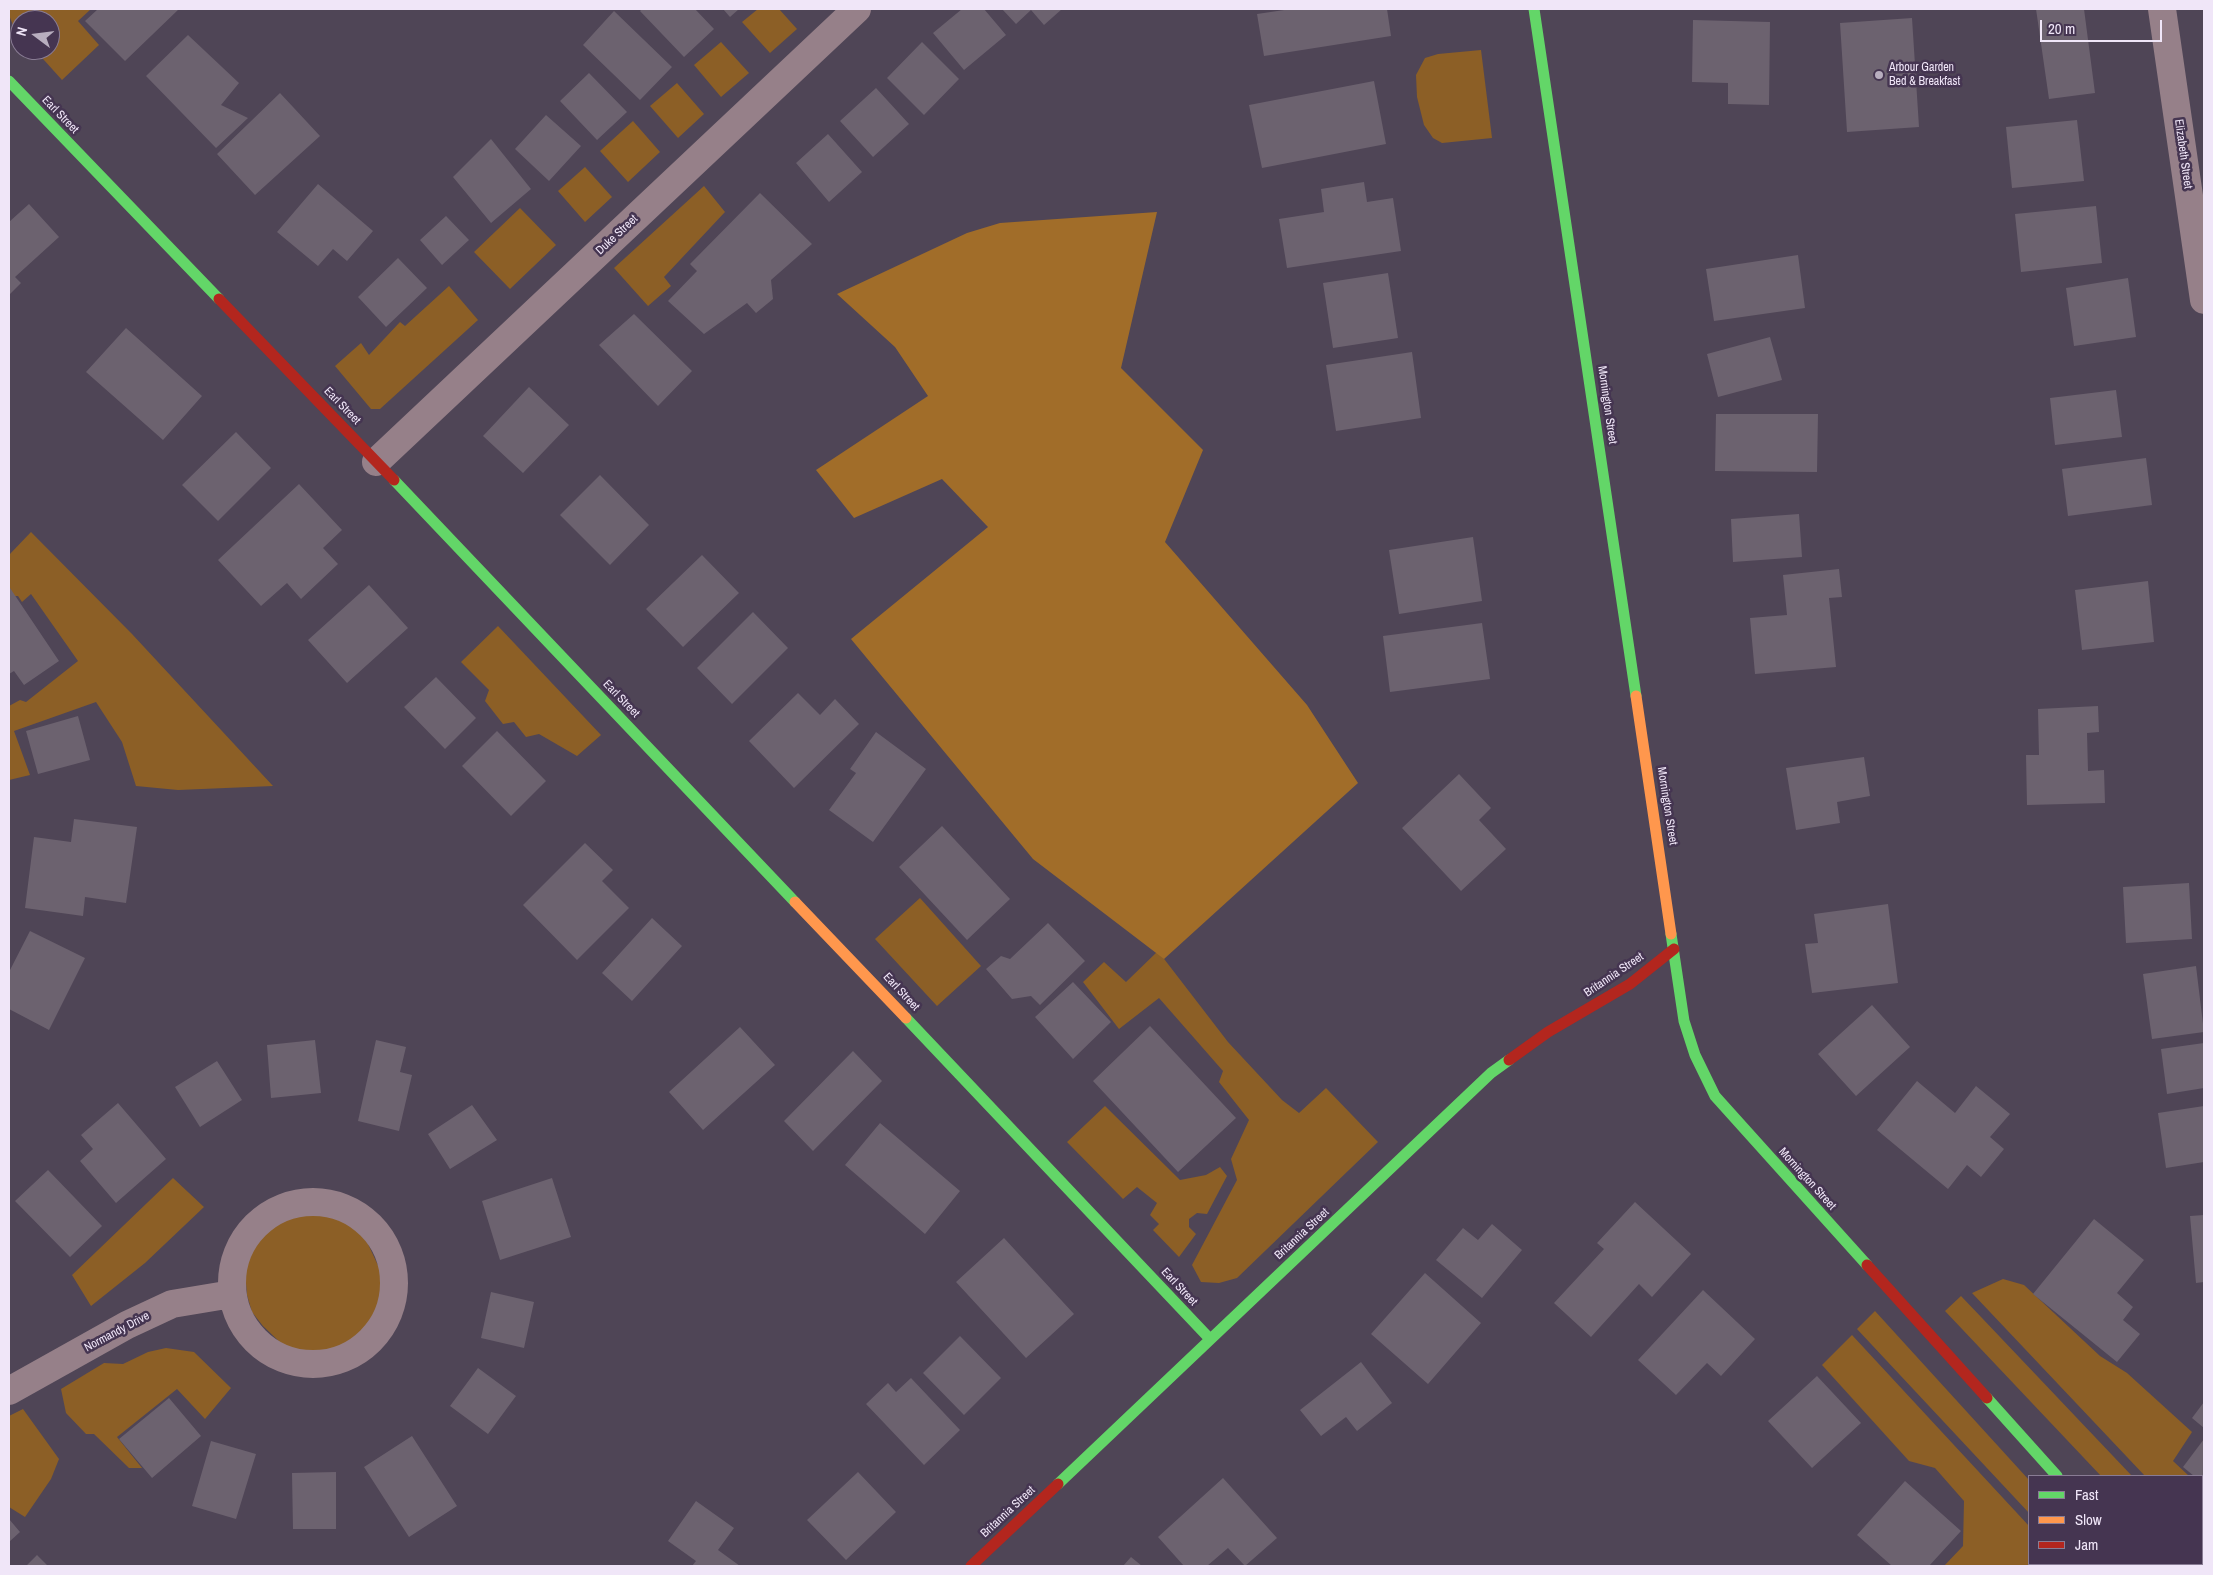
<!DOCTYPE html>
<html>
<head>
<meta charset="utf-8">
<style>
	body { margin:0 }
	#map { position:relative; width:2213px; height:1575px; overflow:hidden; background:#4f4556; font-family:"Archivo Narrow",sans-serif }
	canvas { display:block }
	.frame { position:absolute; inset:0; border:10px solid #f0e6f8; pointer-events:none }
	.legend { position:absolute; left:2028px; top:1475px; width:175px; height:90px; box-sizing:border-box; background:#453551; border:1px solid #897c94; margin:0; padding:6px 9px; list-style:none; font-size:15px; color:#f0e6f8 }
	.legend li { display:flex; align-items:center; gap:10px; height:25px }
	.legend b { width:25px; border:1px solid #897c94 }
	.north { position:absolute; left:10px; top:10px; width:50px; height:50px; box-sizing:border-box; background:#453551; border:1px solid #897c94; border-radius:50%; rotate:285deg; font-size:14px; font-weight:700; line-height:20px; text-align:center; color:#f0e6f8 }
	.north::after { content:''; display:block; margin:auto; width:18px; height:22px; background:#b8aebf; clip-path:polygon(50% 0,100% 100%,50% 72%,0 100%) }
	.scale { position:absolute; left:2040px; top:20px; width:122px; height:22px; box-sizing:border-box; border:2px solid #f0e6f8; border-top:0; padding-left:6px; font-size:15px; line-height:18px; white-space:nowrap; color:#f0e6f8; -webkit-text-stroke:4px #453551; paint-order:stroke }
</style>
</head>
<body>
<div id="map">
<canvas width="2213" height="1575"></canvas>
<div class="frame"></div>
<ul class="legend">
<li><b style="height:6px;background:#63d668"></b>Fast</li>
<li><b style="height:6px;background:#ff974d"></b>Slow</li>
<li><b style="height:6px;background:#b3261e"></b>Jam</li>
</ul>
<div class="north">N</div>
<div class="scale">20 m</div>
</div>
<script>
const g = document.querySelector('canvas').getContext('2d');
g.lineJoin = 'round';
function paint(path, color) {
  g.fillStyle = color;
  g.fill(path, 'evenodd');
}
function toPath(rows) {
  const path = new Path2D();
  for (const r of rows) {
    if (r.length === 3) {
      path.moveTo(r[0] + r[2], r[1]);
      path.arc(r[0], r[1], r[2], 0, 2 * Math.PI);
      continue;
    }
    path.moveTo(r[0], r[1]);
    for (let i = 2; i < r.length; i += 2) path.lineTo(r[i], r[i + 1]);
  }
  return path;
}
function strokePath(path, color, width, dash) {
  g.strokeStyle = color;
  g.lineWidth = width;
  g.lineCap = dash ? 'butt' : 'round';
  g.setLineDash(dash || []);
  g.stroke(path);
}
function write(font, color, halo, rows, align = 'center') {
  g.font = font + ' "Archivo Narrow",sans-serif';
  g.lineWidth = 5;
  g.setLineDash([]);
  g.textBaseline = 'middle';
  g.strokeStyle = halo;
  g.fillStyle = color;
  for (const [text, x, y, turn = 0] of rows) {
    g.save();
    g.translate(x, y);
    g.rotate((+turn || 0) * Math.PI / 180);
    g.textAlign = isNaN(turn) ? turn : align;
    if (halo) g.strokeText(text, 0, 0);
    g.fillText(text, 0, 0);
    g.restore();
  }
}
paint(toPath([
	[9,9,91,9,78,21,99,45,62,80,35,50,50,50,50,20,20,20,20,34,14,28,9,15],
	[758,9,779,9,797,29,770,53,742,22],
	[721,42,749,73,721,97,694,65],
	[1481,50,1492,138,1442,143,1433,138,1424,125,1417,97,1416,75,1425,58,1438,54],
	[677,83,704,114,678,138,650,106],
	[633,121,660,152,628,182,600,151],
	[585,167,612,197,585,222,558,191],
	[704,186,725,212,664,277,671,286,648,306,614,268],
	[520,208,556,245,510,289,474,252],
	[449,286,478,320,380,409,371,409,335,366,361,343,369,355,400,322,405,326],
	[31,532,132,634,273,786,178,790,136,786,122,742,96,702,14,731,30,775,9,780,9,706,20,700,26,702,78,661,31,594,22,602,18,596,9,596,9,555],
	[498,626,601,735,577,756,539,734,526,737,514,722,503,724,485,701,489,690,461,662],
	[920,898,981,966,937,1006,875,939],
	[1158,951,1228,1042,1282,1100,1299,1113,1326,1088,1378,1142,1237,1278,1219,1283,1201,1282,1192,1265,1237,1180,1231,1159,1249,1120,1219,1082,1223,1071,1159,998,1119,1029,1083,982,1104,962,1126,982],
	[1105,1106,1180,1180,1206,1175,1220,1167,1227,1176,1207,1214,1197,1213,1189,1219,1189,1227,1196,1234,1179,1257,1153,1230,1159,1224,1150,1215,1157,1203,1137,1187,1123,1199,1067,1142],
	[173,1178,204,1207,145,1263,91,1306,72,1275],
	[321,1213,355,1227,368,1244,382,1274,379,1307,360,1336,335,1349,313,1352,285,1347,263,1326,252,1312,247,1295,245,1271,253,1249,270,1228,295,1214],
	[2003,1279,2024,1285,2100,1356,2127,1373,2192,1432,2173,1461,2189,1476,2145,1476,1972,1293],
	[1961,1296,1982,1318,2132,1476,2101,1476,1945,1311],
	[1875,1311,2029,1480,2029,1513,1857,1329],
	[1852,1335,2029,1526,2029,1564,2065,1564,2067,1566,1944,1566,1963,1546,1964,1501,1935,1468,1909,1461,1822,1365],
	[166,1348,194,1352,231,1388,205,1419,177,1389,117,1437,142,1468,129,1468,94,1434,86,1434,66,1413,61,1389,104,1363,123,1364,148,1352],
	[23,1409,59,1459,51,1479,25,1517,9,1507,9,1416]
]), '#8c5f26');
paint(toPath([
	[1157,212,1121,368,1203,450,1165,542,1307,705,1358,783,1164,959,1033,859,851,639,988,527,942,479,854,518,816,470,928,396,895,347,837,294,967,233,1000,223]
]), '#a16d29');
paint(toPath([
	[98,9,179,9,125,61,85,21],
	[642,9,695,9,714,29,684,57,640,11],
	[723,9,739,9,730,17],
	[962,9,984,9,1006,35,964,70,933,33],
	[1002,9,1062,9,1044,25,1031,10,1016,24],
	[1291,9,1387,9,1391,36,1264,56,1257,14],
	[2036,9,2084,9,2095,93,2049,99],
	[614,11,672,67,640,100,583,45],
	[1912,18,1919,127,1847,132,1840,23],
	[1693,20,1770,22,1769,105,1728,104,1728,83,1692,82],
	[188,35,239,83,221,105,248,118,216,148,146,76],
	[922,42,959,79,924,115,887,78],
	[589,73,627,112,597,140,560,101],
	[1374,81,1386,144,1262,168,1249,105],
	[876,88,909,124,873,157,840,121],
	[280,93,320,136,255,195,217,154],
	[546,115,581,146,549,181,515,149],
	[2077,120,2084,181,2012,188,2006,127],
	[828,134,862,172,829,202,796,163],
	[491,139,531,189,491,223,453,177],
	[1364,182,1367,202,1393,198,1401,251,1287,268,1279,219,1324,212,1321,189],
	[318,184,373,231,347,261,333,249,318,266,277,232],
	[760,193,812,244,771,280,773,299,756,313,747,303,704,334,668,301,697,271,690,264],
	[29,204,59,237,15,277,21,283,9,295,9,222],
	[2096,206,2102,263,2021,272,2015,214],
	[446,216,469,240,442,265,420,240],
	[1798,255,1805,308,1714,321,1706,269],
	[398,258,427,288,386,327,358,297],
	[1388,273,1398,338,1333,348,1323,283],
	[2128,278,2136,337,2074,346,2066,288],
	[634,314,692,371,658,406,599,345],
	[126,328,202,396,163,440,86,372],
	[1770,337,1782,380,1718,397,1707,354],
	[1412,352,1421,418,1336,431,1326,365],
	[529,387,569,425,523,473,483,436],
	[2116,390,2122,437,2055,445,2050,398],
	[1716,414,1818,414,1817,472,1715,471],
	[236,432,271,468,218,521,182,485],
	[2146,458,2152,505,2068,516,2062,469],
	[600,475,649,525,610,565,560,515],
	[299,484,342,530,323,548,338,564,301,599,287,583,261,606,218,560],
	[1799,514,1802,557,1733,562,1731,519],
	[1473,537,1482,601,1399,614,1389,550],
	[702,555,739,593,683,647,646,609],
	[1839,569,1842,597,1829,598,1836,667,1755,674,1750,618,1787,615,1783,575],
	[2148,581,2154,642,2082,650,2075,590],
	[369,585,408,628,347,683,308,640],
	[10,588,59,661,24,685,14,671,9,674],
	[753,612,788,648,732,704,697,668],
	[1482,623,1490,679,1390,692,1383,636],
	[436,677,476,718,445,749,404,707],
	[798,693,820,715,835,699,859,724,794,788,749,741],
	[2098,706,2099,732,2087,733,2088,771,2104,770,2105,803,2027,805,2026,755,2039,755,2038,709],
	[78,716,90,760,38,774,26,731],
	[497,731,546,781,511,816,462,766],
	[876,732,926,769,873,842,829,810,856,773,850,769],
	[1864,757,1870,796,1837,802,1840,823,1796,830,1786,768],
	[1459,774,1491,808,1479,820,1506,849,1461,891,1402,828],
	[74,819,137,827,126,903,85,897,83,916,25,908,34,837,71,842],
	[942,826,1010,899,967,940,899,867],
	[585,843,613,870,602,881,629,908,577,960,523,905],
	[2189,883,2192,939,2126,943,2123,887],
	[1888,904,1898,983,1812,993,1805,944,1818,943,1814,914],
	[652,918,682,946,632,1001,602,973],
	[1048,923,1085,961,1040,1005,1031,996,1012,999,986,969,1001,956,1010,959],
	[30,931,85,958,49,1030,9,1009,9,972],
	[2196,966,2204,1032,2152,1039,2143,974],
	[1073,982,1111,1022,1073,1059,1035,1017],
	[1872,1005,1910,1047,1856,1096,1818,1054],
	[1150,1026,1236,1118,1178,1172,1093,1081],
	[740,1027,775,1065,703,1130,669,1092],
	[315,1040,321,1093,271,1098,267,1045],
	[376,1040,406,1047,400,1072,412,1075,399,1131,358,1121],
	[2204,1043,2204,1088,2167,1094,2161,1049],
	[853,1051,882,1081,813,1151,784,1121],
	[217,1061,242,1100,200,1127,175,1087],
	[1917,1081,1955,1113,1976,1086,2010,1114,1990,1137,2004,1149,1981,1177,1967,1165,1948,1189,1877,1130],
	[118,1103,166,1159,116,1203,80,1161,93,1149,81,1135],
	[472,1105,497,1140,450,1169,428,1134],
	[2204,1106,2204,1162,2166,1168,2158,1113],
	[880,1123,960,1191,925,1234,845,1165],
	[48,1170,102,1226,70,1257,15,1201],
	[552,1178,571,1237,500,1260,482,1201],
	[1635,1202,1691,1254,1652,1297,1639,1284,1591,1337,1554,1303,1604,1249,1597,1243],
	[2204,1215,2204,1282,2196,1283,2190,1216],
	[2094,1219,2144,1260,2117,1293,2133,1307,2123,1320,2140,1334,2117,1362,2033,1294],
	[1492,1224,1522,1250,1482,1298,1436,1260,1463,1228,1478,1240],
	[1004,1238,1074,1314,1026,1358,956,1282],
	[1425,1273,1481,1323,1428,1384,1371,1334],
	[1703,1290,1755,1339,1721,1376,1707,1363,1676,1395,1638,1360],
	[491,1292,534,1302,524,1348,481,1338],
	[960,1336,1001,1378,964,1415,923,1373],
	[1361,1362,1392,1403,1357,1431,1346,1417,1321,1436,1300,1410],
	[478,1368,516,1396,488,1434,450,1406],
	[1817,1376,1861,1423,1812,1468,1768,1421],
	[911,1378,960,1430,924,1465,866,1404,888,1383,896,1392],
	[169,1398,201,1436,152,1478,119,1439],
	[2204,1402,2204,1428,2192,1418],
	[412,1436,457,1506,409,1537,364,1467],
	[2204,1439,2204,1484,2202,1482,2202,1476,2194,1476,2183,1467],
	[211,1441,256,1454,236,1519,192,1506],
	[336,1472,336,1529,293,1529,292,1473],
	[858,1472,896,1512,846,1560,807,1520],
	[1223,1478,1277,1538,1245,1566,1228,1548,1207,1566,1184,1566,1158,1537],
	[1905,1481,1961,1531,1929,1566,1892,1566,1857,1535],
	[696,1501,734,1528,718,1550,740,1566,692,1566,696,1561,668,1541],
	[9,1519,20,1532,9,1542],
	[37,1555,48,1566,26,1566],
	[1131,1557,1142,1566,1123,1566]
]), '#6c626f');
strokePath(toPath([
	[2162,9,2204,300],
	[376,462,857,9],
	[313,1283,81],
	[9,1391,127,1325,172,1304,232,1294]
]), '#968089', 28);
strokePath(toPath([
	[1534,9,1636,696],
	[9,81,219,299],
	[394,480,795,902],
	[1671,934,1684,1021,1695,1055,1715,1096,1867,1265],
	[906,1018,1210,1339],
	[1987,1398,2057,1476],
	[1058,1484,1491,1073,1509,1060],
	[2136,1564,2139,1566]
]), '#63d668', 11);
strokePath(toPath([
	[1636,696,1671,934],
	[795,902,906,1018]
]), '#ff974d', 11);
strokePath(toPath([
	[219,299,394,480],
	[1509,1060,1548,1032,1630,984,1674,949],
	[1867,1265,1987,1398],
	[971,1566,1058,1484]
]), '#b3261e', 11);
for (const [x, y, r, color] of [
	[1879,75,5,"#b8aebf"]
]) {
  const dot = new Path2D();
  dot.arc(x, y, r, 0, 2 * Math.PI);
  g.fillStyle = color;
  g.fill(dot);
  strokePath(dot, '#453551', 2);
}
write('12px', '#f0e6f8', '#453551', [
	["Arbour Garden",1889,68],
	["Bed & Breakfast",1889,82]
], 'left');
write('12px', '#f0e6f8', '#453551', [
	["Earl Street",60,115,46],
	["Elizabeth Street",2183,154,82],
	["Duke Street",617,235,-43],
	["Mornington Street",1607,405,82],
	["Earl Street",342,406,46],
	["Earl Street",621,699,46],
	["Mornington Street",1667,806,81],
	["Britannia Street",1614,975,-34],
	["Earl Street",901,992,47],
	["Mornington Street",1807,1179,48],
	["Britannia Street",1302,1234,-43],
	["Earl Street",1179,1287,47],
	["Normandy Drive",117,1332,-28],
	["Britannia Street",1008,1512,-43]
]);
</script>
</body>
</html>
